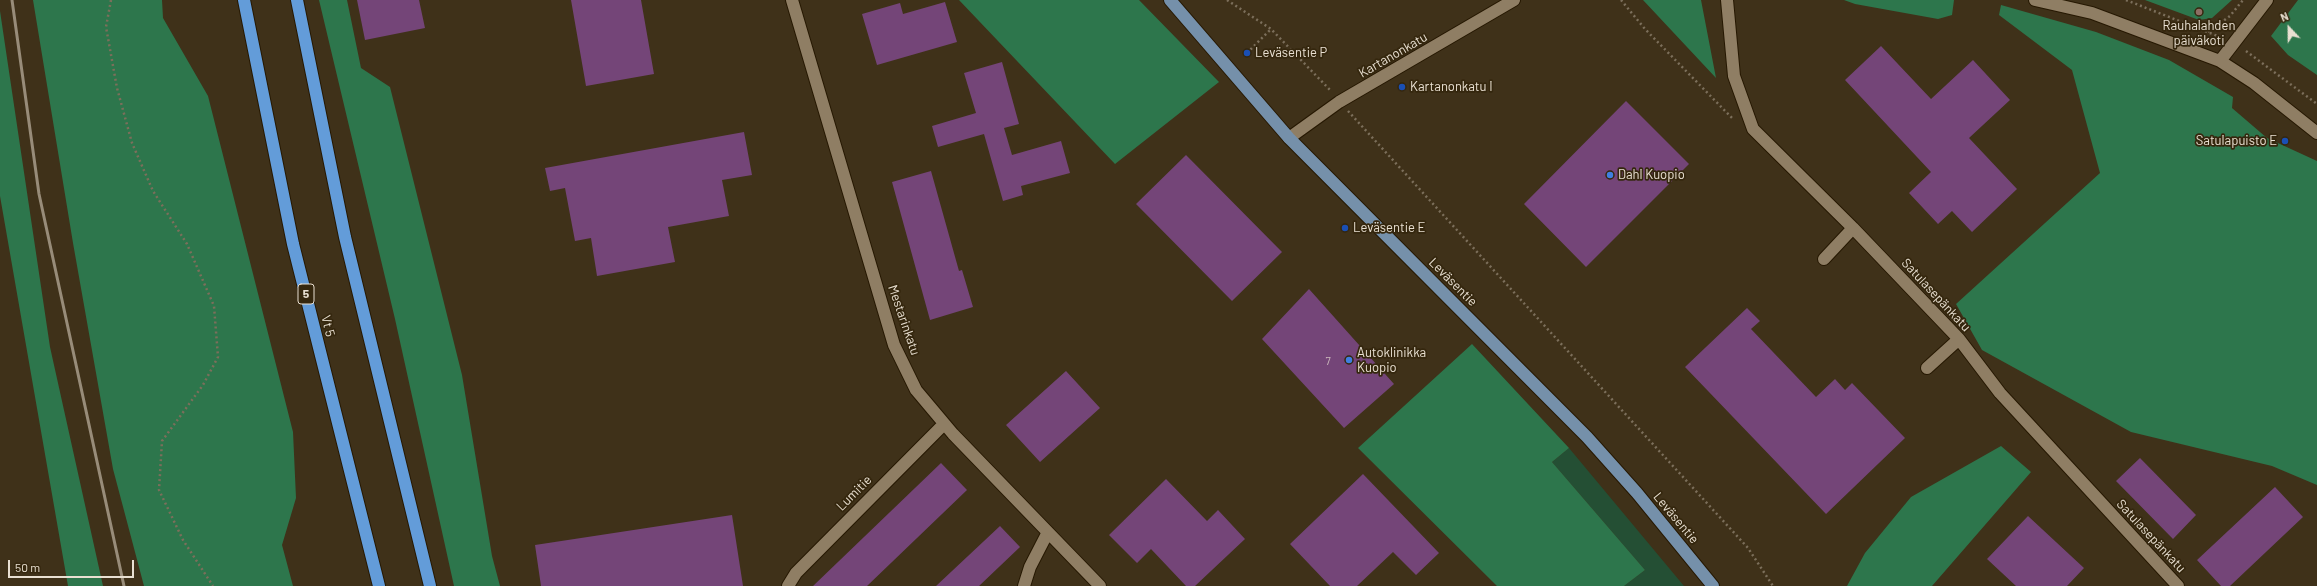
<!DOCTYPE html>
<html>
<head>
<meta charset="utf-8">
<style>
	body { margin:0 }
	#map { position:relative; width:2317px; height:586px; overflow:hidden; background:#3f3119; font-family:Barlow,sans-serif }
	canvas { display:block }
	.north { position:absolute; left:2269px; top:8px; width:40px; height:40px; -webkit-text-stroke:3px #35270e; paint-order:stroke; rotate:338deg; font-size:11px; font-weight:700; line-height:16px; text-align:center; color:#e9e0d2 }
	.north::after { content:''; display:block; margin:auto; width:14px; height:18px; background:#e9e0d2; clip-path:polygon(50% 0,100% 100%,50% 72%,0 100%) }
	.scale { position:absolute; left:8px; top:560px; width:126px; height:18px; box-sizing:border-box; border:2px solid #e9e0d2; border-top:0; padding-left:5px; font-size:12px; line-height:14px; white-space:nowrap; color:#e9e0d2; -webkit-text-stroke:3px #35270e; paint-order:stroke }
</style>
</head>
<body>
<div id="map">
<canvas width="2317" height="586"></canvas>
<div class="north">N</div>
<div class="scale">50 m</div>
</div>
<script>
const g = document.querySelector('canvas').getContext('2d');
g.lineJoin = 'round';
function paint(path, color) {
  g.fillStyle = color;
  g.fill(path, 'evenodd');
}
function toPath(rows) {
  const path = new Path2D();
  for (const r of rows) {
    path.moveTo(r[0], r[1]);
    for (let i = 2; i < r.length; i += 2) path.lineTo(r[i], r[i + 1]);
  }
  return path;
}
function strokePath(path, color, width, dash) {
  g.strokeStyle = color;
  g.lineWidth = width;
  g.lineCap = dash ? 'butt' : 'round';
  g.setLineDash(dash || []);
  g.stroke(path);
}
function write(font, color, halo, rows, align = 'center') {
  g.font = font + ' Barlow,sans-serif';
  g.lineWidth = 3.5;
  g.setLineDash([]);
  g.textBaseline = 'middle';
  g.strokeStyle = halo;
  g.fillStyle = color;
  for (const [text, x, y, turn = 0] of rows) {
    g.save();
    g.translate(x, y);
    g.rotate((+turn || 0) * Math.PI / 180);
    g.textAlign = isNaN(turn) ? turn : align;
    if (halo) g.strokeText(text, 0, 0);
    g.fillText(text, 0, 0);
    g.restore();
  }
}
paint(toPath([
	[1569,448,1684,586,1624,586,1645,570,1552,462]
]), '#244f34');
paint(toPath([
	[33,0,162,0,163,18,208,96,293,432,296,498,282,545,293,586,144,586,113,469,73,243],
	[319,0,347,0,361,68,390,87,462,375,492,556,500,586,454,586,395,319],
	[959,0,1139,0,1219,82,1115,164],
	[1643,0,1701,0,1716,78],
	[1844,0,1954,0,1952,15,1938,19,1855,4],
	[2145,0,2232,0,2212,18,2199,20],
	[2298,0,2317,0,2317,75,2288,55,2271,36],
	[2001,5,2096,32,2169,60,2233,97,2232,108,2267,138,2317,161,2317,485,2272,466,2131,432,1982,350,1956,304,2100,173,2072,70,1999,15],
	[0,11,50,347,103,586,68,586,0,196],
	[1472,344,1569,448,1552,462,1645,570,1624,586,1497,586,1358,448],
	[2001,446,2031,472,1932,586,1847,586,1865,553,1911,497]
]), '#2d764c');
paint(toPath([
	[357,0,419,0,425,28,365,40],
	[571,0,641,0,654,74,586,86],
	[945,2,957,42,877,65,862,14,900,3,903,14],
	[1881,46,1931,99,1973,60,2010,100,1969,138,2017,189,1972,232,1952,211,1938,224,1909,193,1931,172,1845,80],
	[1002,62,1019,124,1004,128,1012,155,1061,141,1070,173,1021,186,1023,195,1003,201,984,134,938,147,932,126,976,113,964,73],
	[1626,101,1689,164,1586,267,1524,204],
	[744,132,752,175,722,180,729,216,668,227,675,262,597,276,591,238,575,241,565,188,550,191,545,168],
	[1186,155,1282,252,1232,301,1136,204],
	[931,171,959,271,962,270,973,307,930,320,892,182],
	[1309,289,1394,384,1344,428,1262,339],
	[1747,308,1760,321,1751,329,1816,397,1835,379,1845,390,1852,383,1905,438,1826,514,1685,367],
	[1066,371,1100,408,1040,462,1006,425],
	[2140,458,2196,515,2173,539,2116,481],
	[941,463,967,490,867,586,813,586],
	[1363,474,1439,553,1416,575,1393,552,1357,586,1330,586,1290,544],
	[1166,479,1207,521,1218,510,1245,539,1195,586,1186,586,1151,549,1137,563,1109,535],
	[2275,487,2303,517,2230,586,2221,586,2197,560],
	[732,515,743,586,541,586,535,545],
	[2028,516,2084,568,2067,586,2016,586,1987,559],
	[1000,526,1020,547,979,586,936,586]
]), '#744578');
const minor = toPath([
	[792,0,894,345,916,390,953,434,1100,586],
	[1727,0,1734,76,1753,129,1853,228,1959,339,2000,393,2178,586],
	[2035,0,2092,13,2220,61,2254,83,2317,133],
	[2220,61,2267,0],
	[1289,138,1339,102,1514,0],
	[1824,259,1853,228],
	[1927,368,1959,339],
	[788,586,796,573,944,424],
	[1024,586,1030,567,1048,532]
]);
const major = toPath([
	[1170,0,1289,138,1587,437,1637,493,1713,586]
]);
const highway = toPath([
	[244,0,293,244,379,586],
	[297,0,345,237,430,586]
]);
strokePath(minor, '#261802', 14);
strokePath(major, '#261802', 14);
strokePath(highway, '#261802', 14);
strokePath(toPath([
	[111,0,106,27,117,88,132,143,153,191,187,244,214,306,218,357,203,385,162,441,159,490,183,540,213,586],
	[1227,0,1271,29,1331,91],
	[1621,0,1645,29,1733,119],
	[2126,0,2220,37],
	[2208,32,2230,16,2243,0],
	[2246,51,2317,104],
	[1247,53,1271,29],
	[1348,111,1748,548,1773,586]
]), '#7c6f5b', 2.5, [2, 3]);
strokePath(minor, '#8f7e64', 12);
strokePath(major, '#7590aa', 12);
strokePath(highway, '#639cd9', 12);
strokePath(toPath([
	[12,0,39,194,124,586]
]), '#988c79', 3);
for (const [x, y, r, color] of [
	[2199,12,4,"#8d6e63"],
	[1247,53,4,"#1a4fb4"],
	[1402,87,4,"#1a4fb4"],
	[2285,141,4,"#1a4fb4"],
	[1610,175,4,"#3f7fe0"],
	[1345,228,4,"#1a4fb4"],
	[1349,360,4,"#3f7fe0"]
]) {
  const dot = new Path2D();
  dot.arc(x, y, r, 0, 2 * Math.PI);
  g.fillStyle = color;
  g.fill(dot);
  strokePath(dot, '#35270e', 1.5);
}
write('11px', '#ccb9bc', null, [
	["7",1328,361]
]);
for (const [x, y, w] of [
	[306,294,16]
]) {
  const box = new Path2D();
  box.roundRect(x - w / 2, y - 10, w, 20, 3);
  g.fillStyle = '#35270e';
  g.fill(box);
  strokePath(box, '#e9e0d2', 1);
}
write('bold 12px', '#e9e0d2', null, [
	["5",306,294]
]);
write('13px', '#e9e0d2', '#35270e', [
	["Rauhalahden",2199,26,"center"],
	["päiväkoti",2199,41,"center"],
	["Leväsentie P",1255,53],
	["Kartanonkatu I",1410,87],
	["Satulapuisto E",2277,141,"right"],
	["Dahl Kuopio",1618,175],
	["Leväsentie E",1353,228],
	["Autoklinikka",1357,353],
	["Kuopio",1357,368]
], 'left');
write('13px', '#e9e0d2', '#35270e', [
	["Kartanonkatu",1393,55,-30],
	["Leväsentie",1453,282,45],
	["Satulasepänkatu",1936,295,47],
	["Mestarinkatu",904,320,71],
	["Vt 5",328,326,76],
	["Lumitie",854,493,-45],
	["Leväsentie",1676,518,50],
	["Satulasepänkatu",2151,536,47]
]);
</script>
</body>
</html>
